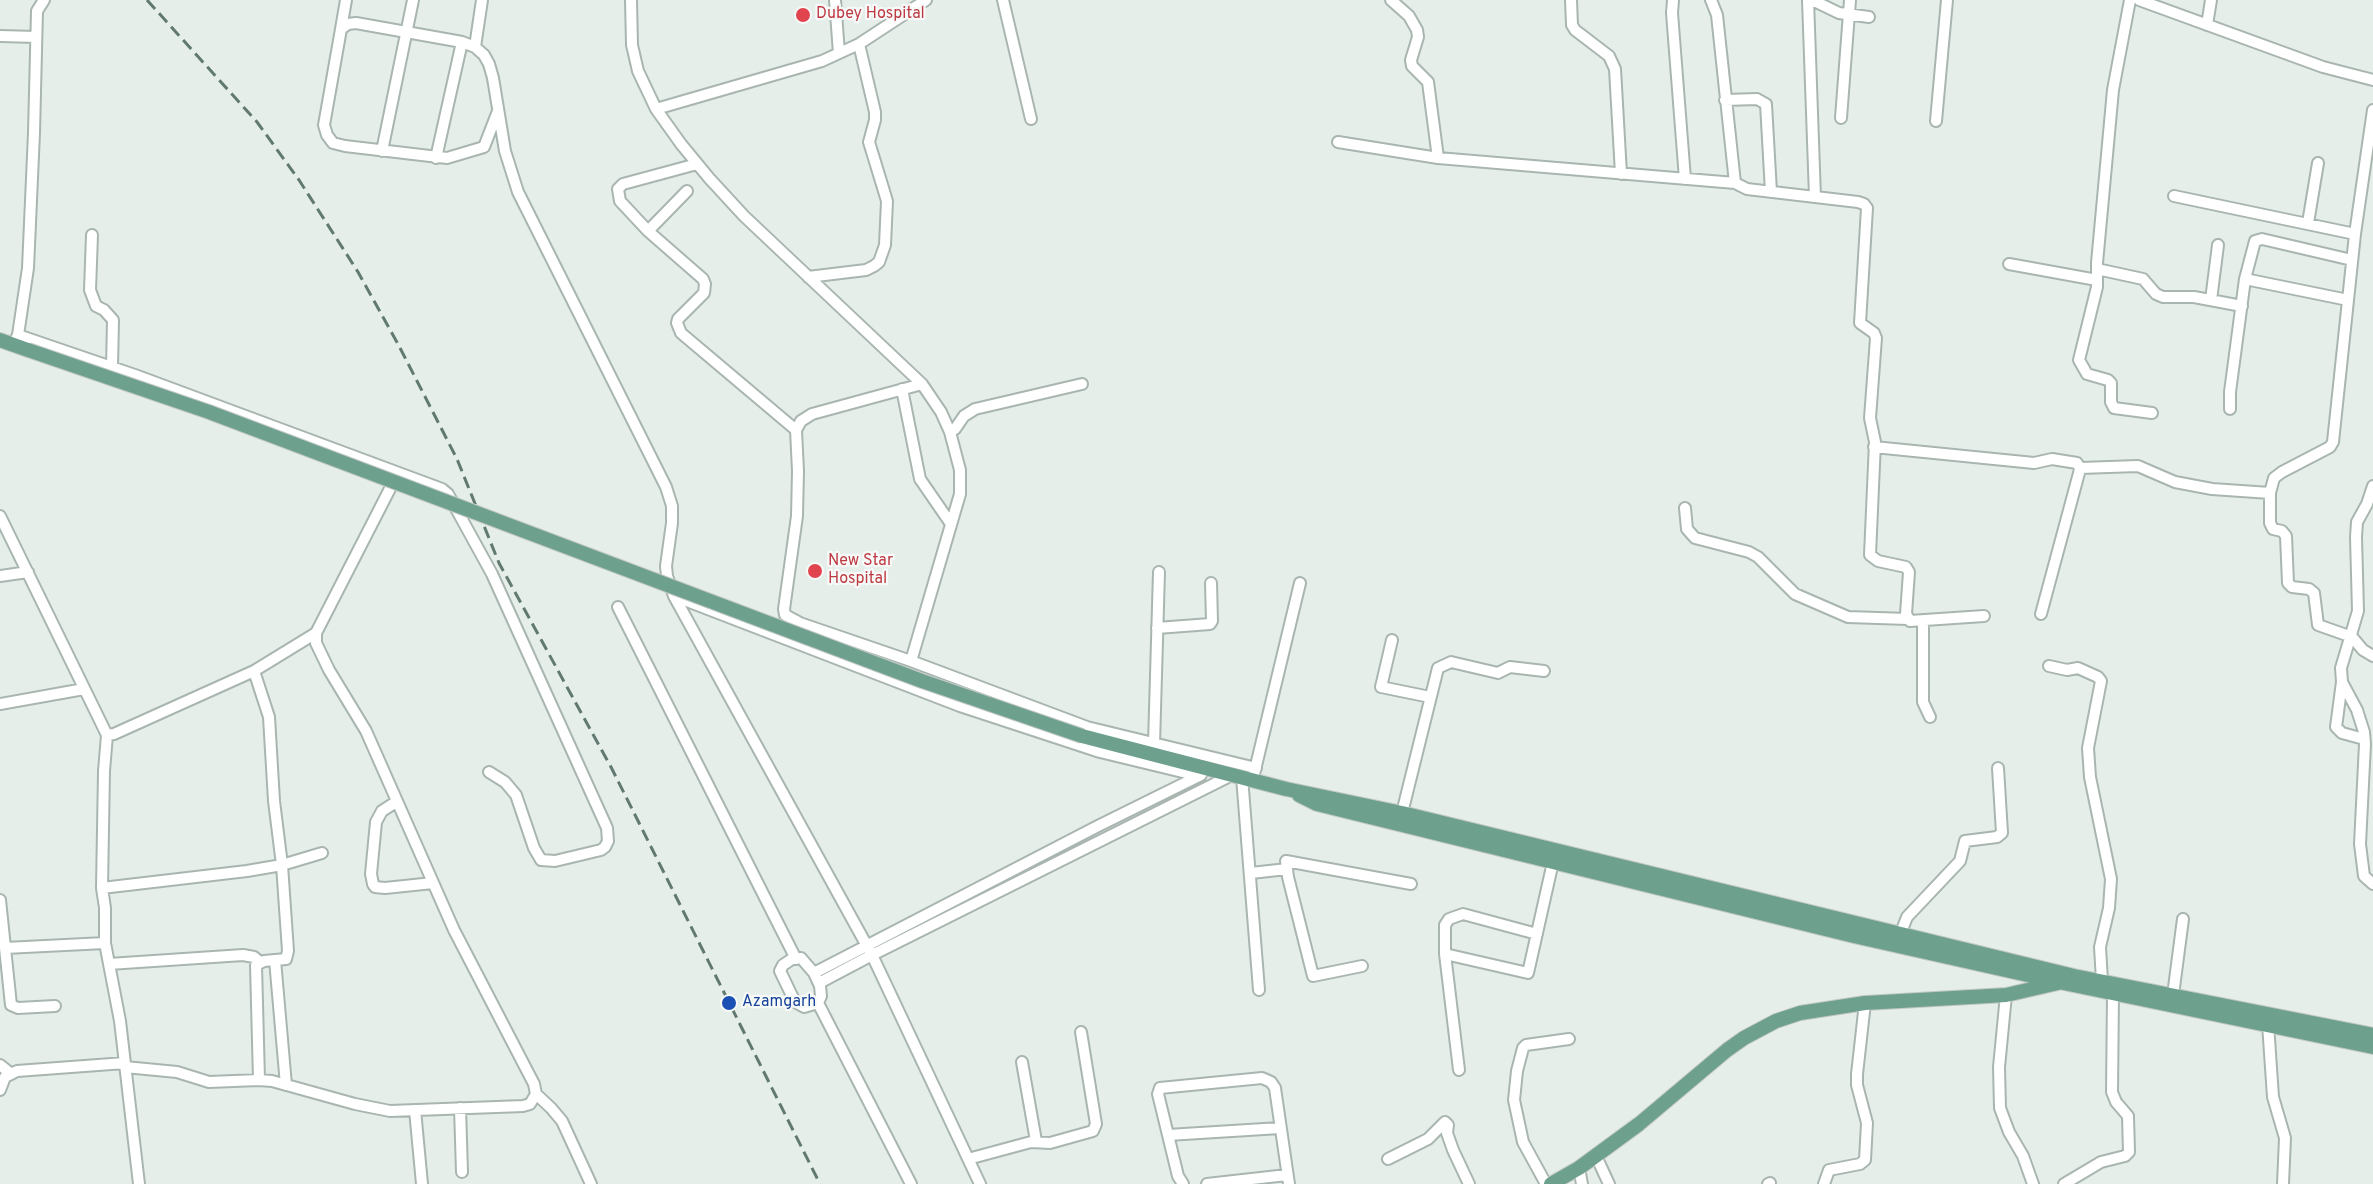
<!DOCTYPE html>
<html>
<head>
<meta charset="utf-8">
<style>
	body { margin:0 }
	canvas { display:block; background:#e6eeea }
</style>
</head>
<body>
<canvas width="2373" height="1184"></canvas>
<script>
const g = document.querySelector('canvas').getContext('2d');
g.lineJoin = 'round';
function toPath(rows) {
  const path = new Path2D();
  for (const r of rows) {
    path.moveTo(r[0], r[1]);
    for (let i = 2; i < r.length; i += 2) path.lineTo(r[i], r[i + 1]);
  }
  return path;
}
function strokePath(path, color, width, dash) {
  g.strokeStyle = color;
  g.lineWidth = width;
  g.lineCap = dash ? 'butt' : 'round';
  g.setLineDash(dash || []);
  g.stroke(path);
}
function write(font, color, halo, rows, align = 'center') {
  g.font = font + ' Overpass,sans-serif';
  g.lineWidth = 4.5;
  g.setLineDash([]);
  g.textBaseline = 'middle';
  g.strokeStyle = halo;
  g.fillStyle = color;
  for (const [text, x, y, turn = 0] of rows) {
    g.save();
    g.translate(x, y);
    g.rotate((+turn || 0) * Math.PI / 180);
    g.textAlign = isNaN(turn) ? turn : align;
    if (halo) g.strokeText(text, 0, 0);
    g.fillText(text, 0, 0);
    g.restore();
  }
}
const minor = toPath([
	[631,0,632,45,638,71,656,109,681,144,709,178,744,216,922,384,941,412,950,432,960,470,960,494,911,661],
	[835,0,839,53],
	[1003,0,1031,119],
	[1391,0,1409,16,1417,30,1418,37,1411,60,1412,66,1428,82,1438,158],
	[1571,0,1572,25,1575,30,1609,56,1615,69,1621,174],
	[1673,0,1672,13,1685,179],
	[1711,0,1717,15,1735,183,1747,189,1858,202,1864,204,1867,208,1860,323,1874,333,1876,338,1870,418,1875,442,1870,555,1878,561,1906,567,1909,572,1906,614,1910,621,1984,616],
	[1808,0,1815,197],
	[1812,0,1839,13,1869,17],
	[2130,0,2113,90,2097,263,2097,287,2079,360,2087,374,2108,380,2111,383,2111,402,2114,408,2152,413],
	[2139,0,2323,67,2373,80],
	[2207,25,2211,0],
	[341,29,346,0],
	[0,36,36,37],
	[475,47,482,0],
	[1725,100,1757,99,1766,104,1771,192],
	[656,109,822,61,859,44,926,0],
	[498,111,484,147,447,158,345,146,333,143,327,135,324,125,341,29,348,24,356,23,462,42,475,47,484,55,489,64,493,78,505,151,518,192,666,487,672,506,672,523,666,566,667,576,674,596,872,955,980,1184],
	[1841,118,1850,0],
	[1936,121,1947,0],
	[1338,142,1438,158,1735,183],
	[382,151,413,0],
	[436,158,462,42],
	[697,164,623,184,618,189,620,201,648,231,703,279,705,284,704,293,678,319,677,323,681,333,796,430],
	[2174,196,2355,234,2373,110],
	[2308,223,2318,163],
	[648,231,687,191],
	[2355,234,2333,442,2330,447,2282,472,2274,478,2270,493,2270,523,2273,529,2282,531,2286,536,2288,583,2292,587,2309,589,2314,593,2318,625,2352,637,2363,650,2373,656],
	[92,235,90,290,96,306,104,310,113,320,112,367],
	[2009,264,2097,280],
	[2097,269,2143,279,2156,294,2163,297,2194,297,2242,306],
	[808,277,866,270,874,266,879,262,885,245,887,201,869,142,875,120,875,112,859,44],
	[2245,279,2348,300],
	[2211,300,2218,245],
	[18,335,135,375,442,489,448,494,492,574,607,828,608,841,605,847,601,850,555,861,541,860,534,848,516,795,505,782,489,772],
	[15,341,18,335,28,268,34,133,37,11,44,0],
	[922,384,812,414,801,421,796,430,798,471,797,516,784,609,785,615,800,623,911,661,1087,727,1256,768],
	[902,389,920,479,951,524],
	[2230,409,2230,392,2245,279,2255,241,2262,239,2352,260],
	[950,432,955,429,964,416,975,409,1082,384],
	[1874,447,2034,463,2052,459,2077,463,2080,468,2079,473,2041,614],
	[2080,468,2138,466,2175,482,2212,489,2270,493],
	[2373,486,2367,504,2357,522,2356,537,2358,611,2341,668,2342,682,2357,710,2364,732,2365,744,2360,844,2364,876,2373,884],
	[1685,508,1687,529,1695,538,1749,552,1758,557,1795,594,1848,617,1908,619],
	[0,516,107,735,114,734,254,671,316,633],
	[0,576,28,572],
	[674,596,960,706,1100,752,1199,776],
	[618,607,796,959],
	[1923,621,1923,702,1930,717],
	[1157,628,1210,624,1212,621,1211,583],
	[1392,640,1381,687,1430,697],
	[2049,666,2067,670,2078,668,2098,677,2101,681,2088,748,2090,777,2111,879,2109,908,2100,947,2102,981],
	[254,671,269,717,274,801,282,865,288,951,286,959,264,961,256,965,259,1080],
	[2342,682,2336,727,2342,733,2364,739],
	[0,704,84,689],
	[107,735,104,771,102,888,105,908,105,943,120,1021,139,1184],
	[1154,744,1159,572],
	[1254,774,1300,583],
	[1242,777,1259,990],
	[396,802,382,811,376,822,371,874,373,884,375,887,385,888,433,883],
	[1402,813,1438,668,1451,662,1498,673,1510,667,1544,671],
	[1251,873,1287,869],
	[102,888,247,871,282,865,322,853],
	[0,900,11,1005,18,1008,55,1006],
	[1898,940,1907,917,1960,861,1965,841,1997,837,2002,833,1998,768],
	[5,948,105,943],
	[1445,954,1528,973,1553,862],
	[801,958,814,973,820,986,821,996,818,1003,804,1007,795,1002,780,971,783,965,792,959,801,958],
	[275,960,286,1085],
	[109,964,243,955,254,957,260,962],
	[1362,966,1313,976,1288,877,1286,861,1411,884],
	[814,973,1098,826,1201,775],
	[819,983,872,955,1232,775],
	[2006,995,1999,1067,2000,1108,2009,1132,2023,1156,2033,1184],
	[2173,995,2183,919],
	[818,1003,911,1184],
	[2268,1024,2273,1097,2285,1138,2283,1184],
	[1022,1062,1036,1141],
	[0,1065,10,1073],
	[125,1067,177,1072,209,1082,259,1080,272,1081,355,1104,390,1111,523,1106,530,1104,536,1094,534,1084,454,930,366,731,329,670,316,643,316,633,398,473],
	[1459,1070,1445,954,1445,925,1449,919,1463,914,1537,934],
	[0,1090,5,1077,17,1071,125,1063],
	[536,1094,551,1108,562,1121,591,1184],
	[460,1108,462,1172],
	[415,1110,422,1184],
	[1168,1135,1280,1128],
	[1596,1156,1609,1184],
	[968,1159,1031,1142,1050,1143,1093,1131,1096,1124,1081,1032],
	[1388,1159,1428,1139,1445,1122,1448,1125,1447,1133,1453,1150,1469,1184],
	[1579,1168,1582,1184],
	[1183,1184,1178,1176,1158,1094,1160,1088,1262,1078,1271,1082,1275,1088,1289,1184],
	[1207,1184,1287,1175],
	[1546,1184,1523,1142,1514,1100,1517,1071,1523,1048,1526,1045,1569,1039],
	[1768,1184,1770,1183],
	[1824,1184,1829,1170,1860,1164,1865,1160,1867,1123,1857,1085,1857,1074,1865,1003],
	[2064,1184,2101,1162,2125,1156,2129,1152,2128,1116,2116,1102,2112,1092,2113,994]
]);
const major = toPath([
	[0,340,28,350],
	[1082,736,1286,789,1402,813,2074,976,2373,1035],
	[1299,795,1317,804,1854,936,2059,982,2373,1047],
	[1551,1184,1579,1168,1639,1124,1727,1050,1744,1038,1776,1021,1800,1013,1865,1003,2006,995,2058,983]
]);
strokePath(minor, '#a9b6b0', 14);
strokePath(major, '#c2c9c7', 16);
strokePath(minor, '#fff', 10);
strokePath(major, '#6ea08e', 14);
strokePath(toPath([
	[147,0,257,122,299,180,358,272,398,344,457,459,499,563,612,769,820,1184]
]), '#617a71', 3, [12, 6]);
const majorBridge = toPath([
	[28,350,209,412,922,681,1082,736]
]);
strokePath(majorBridge, '#c2c9c7', 16, []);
strokePath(majorBridge, '#6ea08e', 14);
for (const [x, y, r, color] of [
	[803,15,8,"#e0444e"],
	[815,571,8,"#e0444e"],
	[729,1003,8,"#1a4fb4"]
]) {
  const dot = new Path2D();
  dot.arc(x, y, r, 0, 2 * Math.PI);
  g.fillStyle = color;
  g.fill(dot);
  strokePath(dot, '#f7faf8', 2);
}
write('16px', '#be3a42', '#f7faf8', [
	["Dubey Hospital",816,15],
	["New Star",828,562],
	["Hospital",828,580]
], 'left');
write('16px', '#164399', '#f7faf8', [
	["Azamgarh",742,1003]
], 'left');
</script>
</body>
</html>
